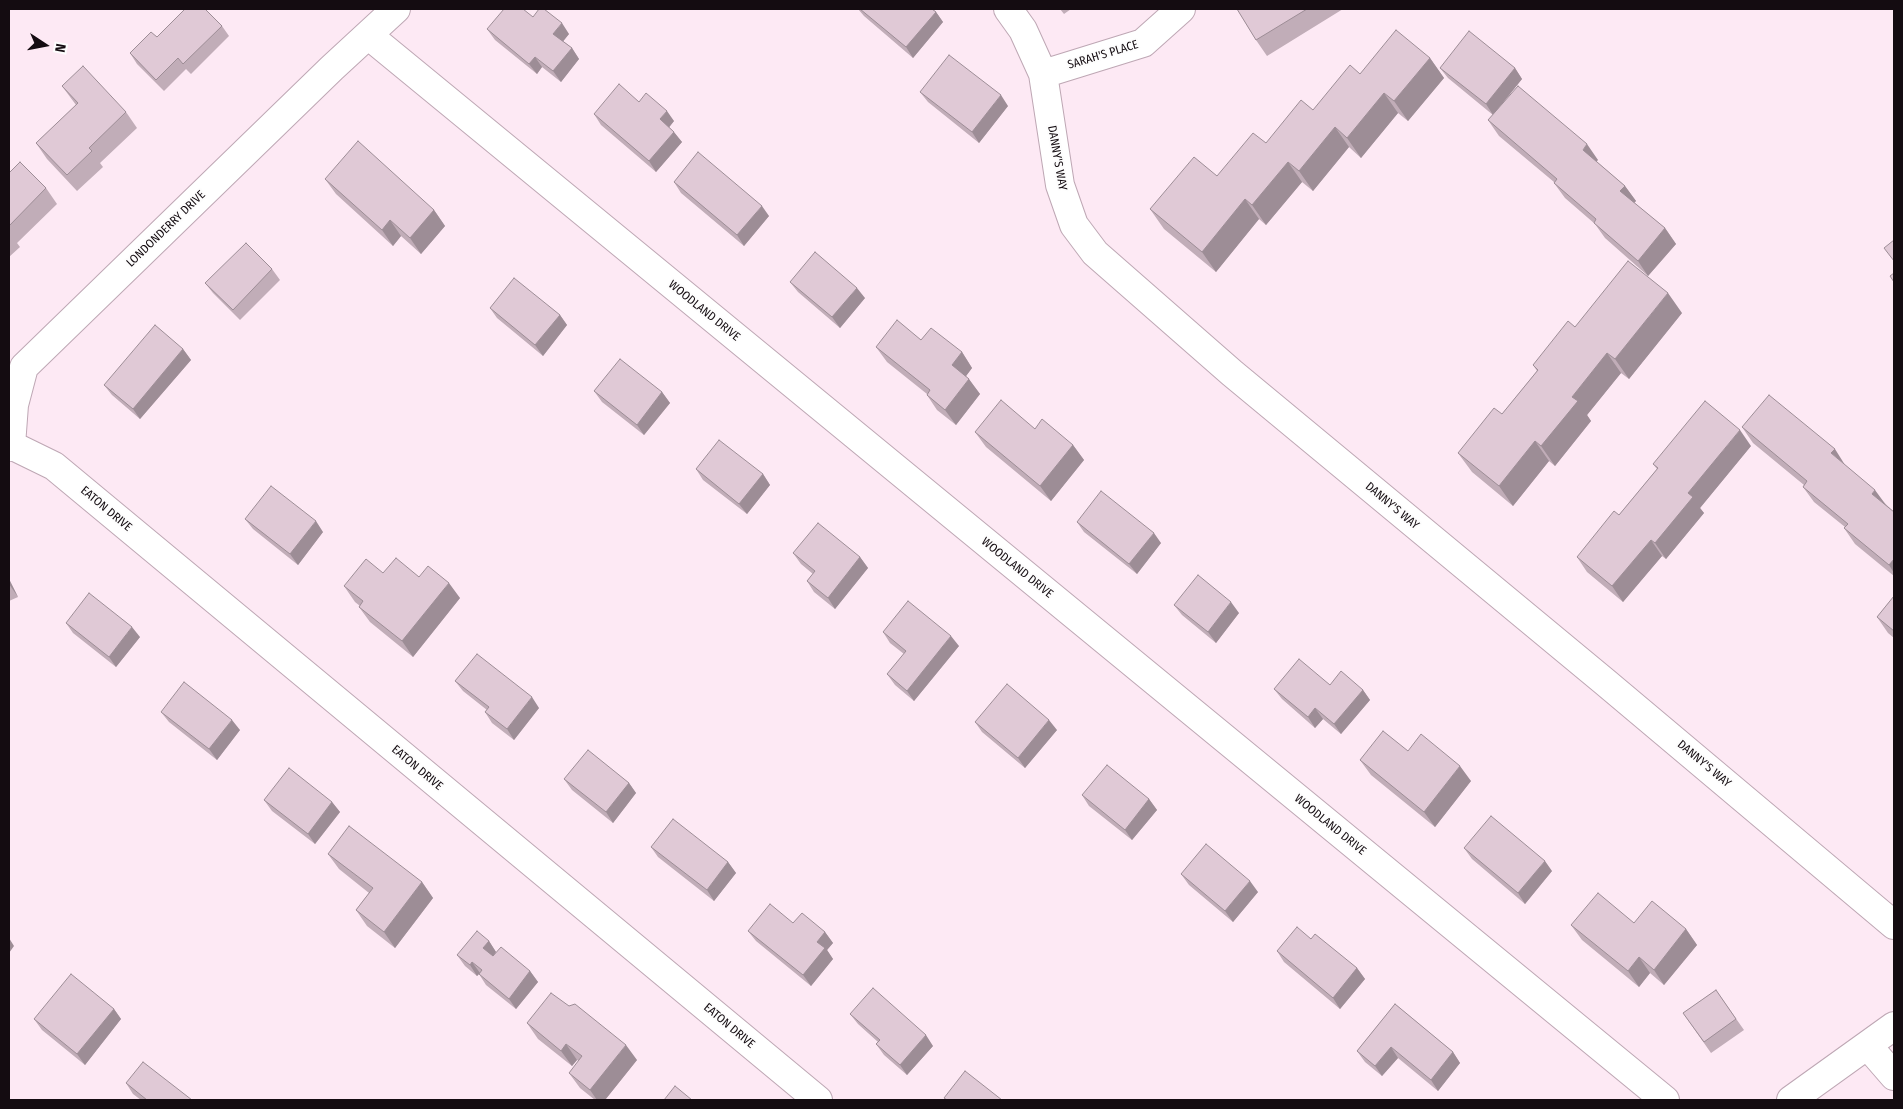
<!DOCTYPE html>
<html>
<head>
<meta charset="utf-8">
<style>
	body { margin:0 }
	#map { position:relative; width:1903px; height:1109px; overflow:hidden; background:#fde9f4; font-family:"Fira Sans Condensed",sans-serif }
	canvas { display:block }
	.frame { position:absolute; inset:0; border:10px solid #140c11; pointer-events:none }
	.north { position:absolute; left:20px; top:20px; width:50px; height:50px; -webkit-text-stroke:4px #fdfdfd; paint-order:stroke; rotate:101deg; font-size:14px; font-weight:700; line-height:20px; text-align:center; color:#140c11 }
	.north::after { content:''; display:block; margin:auto; width:18px; height:22px; background:#140c11; clip-path:polygon(50% 0,100% 100%,50% 72%,0 100%) }
</style>
</head>
<body>
<div id="map">
<canvas width="1903" height="1109"></canvas>
<div class="frame"></div>
<div class="north">N</div>
</div>
<script>
const g = document.querySelector('canvas').getContext('2d');
g.lineJoin = 'round';
function toPath(rows) {
  const path = new Path2D();
  for (const r of rows) {
    path.moveTo(r[0], r[1]);
    for (let i = 2; i < r.length; i += 2) path.lineTo(r[i], r[i + 1]);
  }
  return path;
}
function strokePath(path, color, width, dash) {
  g.strokeStyle = color;
  g.lineWidth = width;
  g.lineCap = dash ? 'butt' : 'round';
  g.setLineDash(dash || []);
  g.stroke(path);
}
function paint(path, color) {
  g.fillStyle = color;
  g.fill(path, 'evenodd');
}
function write(font, color, halo, rows, align = 'center') {
  g.font = font + ' "Fira Sans Condensed",sans-serif';
  g.lineWidth = 4;
  g.setLineDash([]);
  g.textBaseline = 'middle';
  g.strokeStyle = halo;
  g.fillStyle = color;
  for (const [text, x, y, turn = 0] of rows) {
    g.save();
    g.translate(x, y);
    g.rotate((+turn || 0) * Math.PI / 180);
    g.textAlign = isNaN(turn) ? turn : align;
    if (halo) g.strokeText(text, 0, 0);
    g.fillText(text, 0, 0);
    g.restore();
  }
}
const minor = toPath([
	[1008,9,1023,30,1043,74,1060,185,1074,225,1095,253,1232,373,1605,682,1894,925],
	[368,35,1665,1100],
	[1043,74,1143,43,1181,9],
	[11,445,54,466,818,1100],
	[9,447,11,445,14,405,24,367,332,68,396,9],
	[1868,1046,1894,1076]
]);
const tertiary = toPath([
	[1791,1100,1894,1026]
]);
strokePath(minor, '#bea7b4', 30);
strokePath(tertiary, '#bea7b4', 30);
strokePath(minor, '#fff', 28);
strokePath(tertiary, '#fff', 28);
paint(toPath([
	[858,9,932,9,936,12,943,22,913,58,864,16],
	[1060,9,1071,9,1064,14],
	[1237,9,1343,9,1267,56,1256,40],
	[533,17,569,34,563,41,572,48,579,59,561,82,542,67,537,74,495,40,487,29],
	[222,26,229,36,191,74,186,69,164,91,137,64,130,53,157,37],
	[1430,58,1444,78,1408,121,1398,113,1361,158,1349,147,1313,191,1302,182,1266,225,1259,219,1216,272,1164,229,1150,209,1217,176,1266,143,1313,110,1360,74],
	[1440,68,1515,68,1522,79,1499,108,1598,160,1596,161,1625,186,1636,201,1634,203,1665,228,1676,244,1648,276,1605,238,1595,224,1565,198,1554,183,1554,182,1499,136,1488,120,1493,115,1448,78],
	[62,86,126,112,137,128,100,163,103,167,77,191,47,159,36,143,76,105],
	[920,92,1008,106,979,143,928,102],
	[639,102,674,121,669,127,682,142,656,172,601,125,594,114],
	[9,173,46,188,57,204,17,243,20,247,9,257],
	[325,179,434,210,445,226,421,254,401,236,393,246,336,194],
	[674,182,769,216,744,246,681,193],
	[272,269,280,280,240,320,213,293,205,283],
	[790,282,865,298,840,328,798,292],
	[490,308,560,315,567,325,543,356,497,318],
	[1682,313,1629,379,1621,373,1587,415,1591,421,1555,466,1549,461,1513,506,1472,472,1458,453,1502,414,1537,371,1533,365,1575,327],
	[921,340,962,352,972,368,966,376,980,394,956,425,937,410,927,395,927,394,887,362,876,347],
	[183,349,191,360,140,419,112,395,104,385],
	[594,391,662,392,670,403,644,435,602,402],
	[1742,427,1845,465,1894,512,1894,576,1855,544,1844,528,1845,527,1814,502,1803,487,1804,485,1753,443],
	[975,432,1073,445,1084,460,1051,501,986,447],
	[1751,446,1700,508,1704,513,1666,559,1662,556,1623,602,1587,572,1577,557,1619,515,1657,469,1653,464],
	[696,469,763,474,770,485,747,514,703,480],
	[245,519,323,532,298,565,253,529],
	[1077,522,1161,543,1137,574,1084,532],
	[793,553,860,557,868,568,835,609,814,592,807,581,813,574,801,564],
	[383,573,419,577,460,598,413,657,370,622,359,607,360,606,355,602,344,586],
	[9,579,18,597,9,601],
	[1894,596,1894,638,1888,633,1877,617],
	[1174,605,1239,613,1216,643,1182,615],
	[66,623,140,637,116,667,73,633],
	[883,632,959,646,914,701,895,685,887,674,904,654,890,643],
	[455,681,539,708,514,740,492,723,485,712,487,710,463,691],
	[1330,685,1363,690,1370,700,1341,734,1323,719,1315,728,1282,699,1274,689],
	[161,712,240,730,217,760,169,722],
	[975,722,1057,730,1025,768,982,732],
	[1408,751,1471,781,1435,827,1371,775,1360,760],
	[564,779,629,783,636,793,613,823,572,790],
	[1082,795,1149,799,1157,810,1132,840,1089,806],
	[264,800,332,802,340,812,315,844,272,811],
	[651,847,728,862,736,873,714,901,658,857],
	[1464,848,1552,871,1525,904,1472,859],
	[328,854,422,882,433,898,395,948,367,926,356,910,369,893,339,869],
	[1181,874,1258,892,1233,922,1189,885],
	[793,923,825,932,833,943,827,950,833,959,811,986,756,941,748,931],
	[1634,923,1686,929,1697,945,1664,985,1650,973,1639,987,1582,940,1571,925],
	[1311,939,1357,968,1365,979,1340,1009,1284,962,1277,951],
	[489,941,496,952,493,956,530,971,538,982,516,1009,486,985,479,974,480,973,477,976,465,966,457,955],
	[1716,990,1744,1030,1711,1053,1683,1013],
	[1395,1004,1453,1052,1460,1063,1438,1091,1398,1058,1382,1076,1365,1062,1357,1051],
	[114,1009,121,1019,85,1065,42,1030,34,1019],
	[850,1014,933,1046,907,1075,884,1055,876,1044,878,1042,858,1024],
	[527,1023,637,1060,605,1100,595,1100,580,1088,569,1073,579,1061,577,1060,572,1066,538,1039],
	[126,1083,192,1100,141,1100,133,1094]
]), '#c1adb8');
paint(toPath([
	[936,12,943,22,913,58,906,47],
	[562,23,569,34,561,44,553,34],
	[572,48,579,59,561,82,553,71],
	[535,57,542,67,537,74,529,64],
	[1430,58,1444,78,1408,121,1394,101],
	[1515,68,1522,79,1493,115,1486,104],
	[1384,93,1398,113,1361,158,1347,138],
	[1001,95,1008,106,979,143,972,132],
	[667,111,674,121,667,130,660,119],
	[1335,127,1349,147,1313,191,1299,171],
	[674,132,682,142,656,172,649,161],
	[1587,144,1598,160,1593,165,1583,150],
	[1288,162,1302,182,1266,225,1252,205],
	[1625,186,1636,201,1631,206,1620,191],
	[1245,199,1259,219,1216,272,1202,252],
	[762,206,769,216,744,246,737,235],
	[434,210,445,226,421,254,410,238],
	[390,220,401,236,393,246,382,230],
	[1665,228,1676,244,1648,276,1638,261],
	[857,288,865,298,840,328,832,317],
	[1668,293,1682,313,1629,379,1615,359],
	[560,315,567,325,543,356,535,345],
	[183,349,191,360,140,419,133,409],
	[962,352,972,368,963,380,952,365],
	[1607,353,1621,373,1587,415,1591,421,1555,466,1541,446,1572,397],
	[969,379,980,394,956,425,945,410],
	[662,392,670,403,644,435,637,425],
	[1740,430,1751,446,1700,508,1704,513,1666,559,1655,543,1688,493],
	[1535,441,1549,461,1513,506,1499,486],
	[1073,445,1084,460,1051,501,1040,486],
	[1835,449,1845,465,1831,453],
	[763,474,770,485,747,514,739,504],
	[1875,490,1886,505,1872,494],
	[316,521,323,532,298,565,290,554],
	[1154,533,1161,543,1137,574,1129,564],
	[1651,540,1662,556,1623,602,1612,586],
	[860,557,868,568,835,609,828,598],
	[1894,559,1894,573,1889,565],
	[9,579,18,597,9,584],
	[449,583,460,598,413,657,402,641],
	[1231,602,1239,613,1216,643,1208,632],
	[132,627,140,637,116,667,109,657],
	[951,636,959,646,914,701,907,691],
	[1363,690,1370,700,1341,734,1334,724],
	[532,697,539,708,514,740,507,729],
	[1315,708,1323,719,1315,728,1308,717],
	[232,720,240,730,217,760,209,749],
	[1049,720,1057,730,1025,768,1018,758],
	[1460,766,1471,781,1435,827,1424,812],
	[629,783,636,793,613,823,606,812],
	[1149,799,1157,810,1132,840,1125,830],
	[332,802,340,812,315,844,308,834],
	[1545,861,1552,871,1525,904,1518,893],
	[728,862,736,873,714,901,707,890],
	[1250,881,1258,892,1233,922,1225,911],
	[422,882,433,898,395,948,384,932],
	[1686,929,1697,945,1664,985,1654,970],
	[825,932,833,943,827,950,833,959,811,986,803,975,817,942],
	[9,938,14,946,9,953],
	[489,941,496,952,491,959,483,948],
	[1639,957,1650,973,1639,987,1628,971],
	[472,962,480,973,477,976,470,965],
	[1357,968,1365,979,1340,1009,1333,998],
	[530,971,538,982,516,1009,509,999],
	[114,1009,121,1019,85,1065,77,1054],
	[926,1035,933,1046,907,1075,900,1065],
	[566,1044,577,1060,572,1066,561,1051],
	[626,1045,637,1060,605,1100,597,1100,590,1090],
	[1391,1047,1398,1058,1382,1076,1375,1066],
	[1453,1052,1460,1063,1438,1091,1431,1080]
]), '#9d8d96');
const building = toPath([
	[185,9,205,9,222,26,183,64,178,58,156,80,130,53,151,32,157,37,185,9],
	[504,9,523,9,533,17,539,9,544,9,562,23,553,34,572,48,553,71,535,57,529,64,487,29,504,9],
	[860,9,932,9,936,12,906,47,860,9],
	[1237,9,1307,9,1256,40,1237,9],
	[1396,30,1430,58,1394,101,1384,93,1347,138,1335,127,1299,171,1288,162,1252,205,1245,199,1202,252,1150,209,1194,157,1217,176,1253,133,1266,143,1301,100,1313,110,1350,65,1360,74,1396,30],
	[1469,31,1515,68,1486,104,1440,68,1469,31],
	[949,55,1001,95,972,132,920,92,949,55],
	[83,66,126,112,89,148,92,151,67,175,36,143,78,103,62,86,83,66],
	[619,84,639,102,646,93,667,111,660,119,674,132,649,161,594,114,619,84],
	[1518,86,1587,144,1583,150,1625,186,1620,191,1665,228,1638,261,1594,223,1596,219,1554,183,1557,179,1488,120,1518,86],
	[358,141,434,210,410,238,390,220,382,230,325,179,358,141],
	[698,152,762,206,737,235,674,182,698,152],
	[20,162,46,188,9,226,9,173,20,162],
	[1894,240,1894,261,1884,248,1894,240],
	[246,243,272,269,233,310,205,283,246,243],
	[815,252,857,288,832,317,790,282,815,252],
	[1628,261,1668,293,1615,359,1607,353,1572,397,1578,401,1541,446,1535,441,1499,486,1458,453,1494,408,1502,414,1538,370,1533,365,1568,321,1575,327,1628,261],
	[1894,273,1894,282,1890,276,1894,273],
	[514,278,560,315,535,345,490,308,514,278],
	[897,320,921,340,931,328,962,352,952,365,969,379,945,410,927,395,930,390,876,347,897,320],
	[155,325,183,349,133,409,104,385,155,325],
	[620,359,662,392,637,425,594,391,620,359],
	[1769,395,1835,449,1831,453,1875,490,1872,494,1894,512,1894,559,1889,565,1844,528,1848,524,1803,487,1807,481,1742,427,1769,395],
	[1001,400,1035,429,1042,419,1073,445,1040,486,975,432,1001,400],
	[1705,401,1740,430,1688,493,1693,497,1655,543,1651,540,1612,586,1577,557,1614,511,1619,515,1658,468,1653,464,1705,401],
	[719,440,763,474,739,504,696,469,719,440],
	[271,486,316,521,290,554,245,519,271,486],
	[1101,491,1154,533,1129,564,1077,522,1101,491],
	[818,523,860,557,828,598,807,581,815,571,793,553,818,523],
	[396,558,419,577,428,566,449,583,402,641,359,607,363,601,344,586,366,559,383,573,396,558],
	[1198,575,1231,602,1208,632,1174,605,1198,575],
	[89,593,132,627,109,657,66,623,89,593],
	[1894,596,1894,631,1877,617,1894,596],
	[908,601,951,636,907,691,887,674,906,651,883,632,908,601],
	[477,654,532,697,507,729,485,712,489,707,455,681,477,654],
	[1299,659,1330,685,1341,671,1363,690,1334,724,1315,708,1308,717,1274,689,1299,659],
	[184,682,232,720,209,749,161,712,184,682],
	[1007,684,1049,720,1018,758,975,722,1007,684],
	[1383,731,1408,751,1421,734,1460,766,1424,812,1360,760,1383,731],
	[588,750,629,783,606,812,564,779,588,750],
	[1107,765,1149,799,1125,830,1082,795,1107,765],
	[289,768,332,802,308,834,264,800,289,768],
	[1491,816,1545,861,1518,893,1464,848,1491,816],
	[673,819,728,862,707,890,651,847,673,819],
	[349,826,422,882,384,932,356,910,373,888,328,854,349,826],
	[1206,844,1250,881,1225,911,1181,874,1206,844],
	[1598,893,1634,923,1652,901,1686,929,1654,970,1639,957,1628,971,1571,925,1598,893],
	[770,904,793,923,802,913,825,932,817,942,825,948,803,975,748,931,770,904],
	[1297,927,1311,939,1315,934,1357,968,1333,998,1277,951,1297,927],
	[477,931,489,941,483,948,493,956,501,947,530,971,509,999,479,974,482,970,472,962,470,965,457,955,477,931],
	[71,974,114,1009,77,1054,34,1019,71,974],
	[873,988,926,1035,900,1065,876,1044,880,1040,850,1014,873,988],
	[1716,990,1736,1019,1704,1042,1683,1013,1716,990],
	[551,993,569,1006,575,1004,626,1045,590,1090,569,1073,582,1056,566,1044,561,1051,527,1023,551,993],
	[1395,1004,1453,1052,1431,1080,1391,1047,1375,1066,1357,1051,1395,1004],
	[143,1062,192,1100,147,1100,126,1083,143,1062],
	[965,1071,1002,1100,947,1100,944,1098,965,1071],
	[675,1086,692,1100,664,1100,675,1086]
]);
paint(building, '#e0c9d6');
strokePath(building, '#9d8d96', 1);
write('12px', '#140c11', '#fdfdfd', [
	["SARAH'S PLACE",1103,55,-17],
	["DANNY'S WAY",1057,158,80],
	["LONDONDERRY DRIVE",166,229,-44],
	["WOODLAND DRIVE",704,311,39],
	["DANNY'S WAY",1392,506,40],
	["EATON DRIVE",106,509,40],
	["WOODLAND DRIVE",1017,568,39],
	["DANNY'S WAY",1704,764,40],
	["EATON DRIVE",417,768,40],
	["WOODLAND DRIVE",1330,825,39],
	["EATON DRIVE",729,1026,40]
]);
</script>
</body>
</html>
